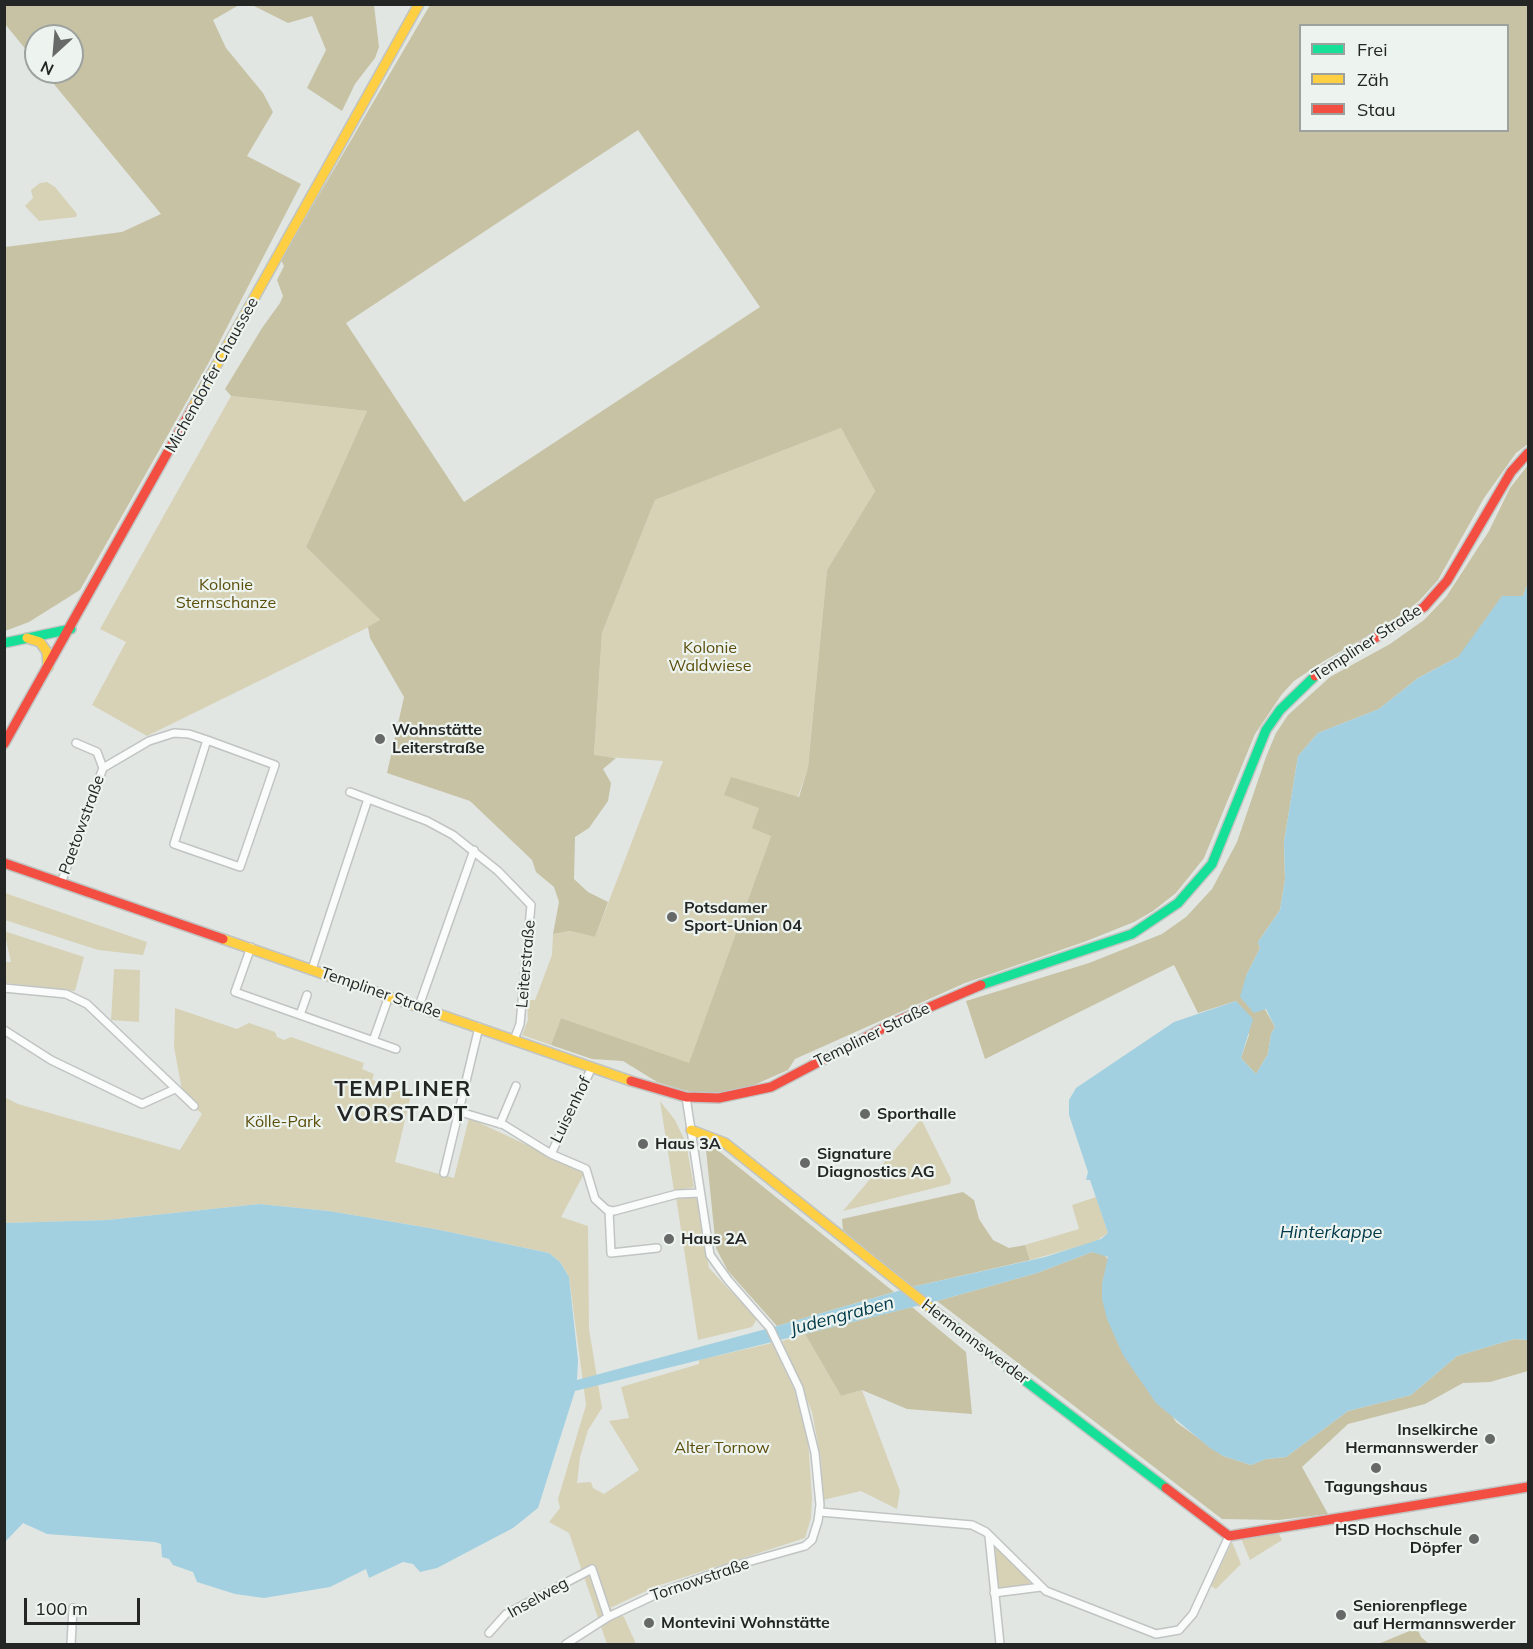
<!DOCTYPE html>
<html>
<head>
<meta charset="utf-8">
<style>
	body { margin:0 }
	#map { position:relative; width:1533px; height:1649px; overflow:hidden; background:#e1e6e3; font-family:Mulish,sans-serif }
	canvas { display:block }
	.frame { position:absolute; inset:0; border:6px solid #242625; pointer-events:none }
	.legend { position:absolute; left:1299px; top:24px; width:210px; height:108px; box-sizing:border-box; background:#edf4f0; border:2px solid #9da29f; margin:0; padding:8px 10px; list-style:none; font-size:18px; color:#242625 }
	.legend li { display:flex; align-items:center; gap:12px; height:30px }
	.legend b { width:30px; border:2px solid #9da29f }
	.north { position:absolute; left:24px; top:24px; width:60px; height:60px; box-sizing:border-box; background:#edf4f0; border:2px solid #9da29f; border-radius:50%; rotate:206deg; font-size:16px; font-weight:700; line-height:24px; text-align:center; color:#242625 }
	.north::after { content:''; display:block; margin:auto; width:21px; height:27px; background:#666968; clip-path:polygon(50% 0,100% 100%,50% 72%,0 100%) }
	.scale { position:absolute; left:24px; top:1598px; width:116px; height:27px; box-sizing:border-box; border:3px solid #242625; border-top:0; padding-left:8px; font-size:18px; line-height:21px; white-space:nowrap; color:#242625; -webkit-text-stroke:4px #edf4f0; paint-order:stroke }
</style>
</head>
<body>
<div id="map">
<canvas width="1533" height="1649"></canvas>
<div class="frame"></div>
<ul class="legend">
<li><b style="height:8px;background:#16e098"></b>Frei</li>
<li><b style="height:8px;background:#ffcf43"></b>Zäh</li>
<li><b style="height:8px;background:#f24e42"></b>Stau</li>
</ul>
<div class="north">N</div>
<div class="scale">100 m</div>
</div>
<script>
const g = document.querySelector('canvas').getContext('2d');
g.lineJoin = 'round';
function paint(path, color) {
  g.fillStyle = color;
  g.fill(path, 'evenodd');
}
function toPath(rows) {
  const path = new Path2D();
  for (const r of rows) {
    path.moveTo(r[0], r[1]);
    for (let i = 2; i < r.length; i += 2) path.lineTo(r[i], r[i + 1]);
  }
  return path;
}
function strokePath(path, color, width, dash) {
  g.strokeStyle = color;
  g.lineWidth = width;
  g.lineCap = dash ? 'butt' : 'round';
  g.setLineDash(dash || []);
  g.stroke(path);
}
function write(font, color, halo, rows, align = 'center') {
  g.font = font + ' Mulish,sans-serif';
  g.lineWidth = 4.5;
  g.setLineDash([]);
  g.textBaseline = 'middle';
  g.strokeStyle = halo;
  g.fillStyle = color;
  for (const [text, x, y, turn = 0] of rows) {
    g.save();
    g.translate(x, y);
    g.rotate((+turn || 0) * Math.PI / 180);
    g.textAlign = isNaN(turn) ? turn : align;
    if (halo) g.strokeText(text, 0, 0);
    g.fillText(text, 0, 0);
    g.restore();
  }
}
paint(toPath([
	[47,182,55,187,77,214,76,217,39,221,25,206,33,198,31,190,40,183],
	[231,396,367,411,306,547,381,621,147,736,92,705,126,642,100,629],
	[841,428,875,491,827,570,808,767,798,797,786,794,689,1064,561,1018,551,1045,522,1035,528,1020,527,1000,535,1000,552,955,553,934,570,931,595,937,663,761,594,756,602,633,655,500],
	[5,893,147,942,143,955,98,950,5,920],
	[4,931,84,957,75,991,5,983,5,962,11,962],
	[114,969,140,970,139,1022,111,1020],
	[175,1008,237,1029,249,1023,275,1032,277,1037,284,1040,291,1037,364,1063,362,1069,374,1074,372,1080,411,1095,395,1162,454,1178,469,1118,585,1172,561,1217,588,1226,589,1329,602,1408,588,1430,580,1457,577,1483,591,1482,593,1488,604,1494,639,1470,609,1421,629,1418,621,1387,699,1364,699,1360,772,1343,794,1389,808,1439,812,1498,811,1518,805,1538,657,1586,610,1608,624,1617,636,1644,607,1644,569,1533,549,1522,560,1508,558,1499,586,1405,569,1277,560,1262,549,1253,435,1229,329,1211,259,1204,107,1220,5,1223,4,1097,18,1104,180,1150,202,1114,183,1096,174,1047],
	[660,1101,675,1120,686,1143,694,1187,674,1191],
	[921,1119,951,1179,950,1184,843,1211],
	[696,1194,709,1268,757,1319,752,1327,698,1340,676,1197],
	[1096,1197,1108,1233,1095,1242,1030,1260,1025,1245,1079,1229,1072,1205],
	[805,1334,841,1396,862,1390,900,1491,897,1509,861,1491,823,1500,821,1460,812,1412,782,1341],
	[1277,1530,1282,1540,1250,1560,1240,1536],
	[1232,1542,1241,1564,1216,1589,1211,1586],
	[995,1547,1030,1581,1029,1585,998,1590]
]), '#d7d2b5');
paint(toPath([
	[4,5,239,5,213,20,226,48,263,93,273,112,247,156,301,184,208,364,80,590,29,622,5,631,5,247,122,232,161,214,44,72,72,72,72,36,36,36,36,62,5,24],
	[252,5,374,5,379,47,375,58,355,84,342,111,307,88,326,50,312,16,288,23],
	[430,5,1528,5,1528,444,1516,453,1484,498,1438,580,1419,601,1395,620,1324,661,1294,681,1282,694,1255,734,1204,858,1176,893,1153,911,1134,922,1084,942,965,983,795,1059,788,1070,736,1093,703,1094,683,1090,657,1082,623,1061,592,1059,551,1045,561,1018,689,1063,771,836,752,828,759,808,724,795,731,777,799,797,808,767,827,570,875,491,841,428,655,500,602,633,594,755,616,758,603,769,611,783,608,801,589,828,575,837,574,879,588,892,608,902,595,937,570,931,553,934,559,902,554,887,536,872,532,860,470,801,387,773,404,697,370,638,368,627,380,620,306,547,367,411,231,396,225,389,262,328,280,303,283,296,277,280,284,266,281,260],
	[1300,26,1508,26,1508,130,1300,130],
	[638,130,760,307,464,502,346,323],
	[1528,465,1528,583,1523,596,1458,657,1418,678,1379,709,1318,733,1298,756,1284,842,1285,880,1280,910,1258,942,1260,948,1246,976,1275,1027,1271,1034,1268,1054,1256,1074,1241,1058,1249,1035,1236,1001,1198,1013,1174,965,985,1059,966,1001,1089,963,1162,934,1186,917,1212,889,1237,842,1266,757,1276,733,1288,715,1330,677,1390,644,1424,620,1446,597,1489,531,1510,488],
	[705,1140,894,1292,777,1326,728,1271,716,1248],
	[963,1192,974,1200,979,1219,993,1240,1009,1248,1025,1245,1030,1260,912,1287,843,1230,842,1219],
	[1092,1252,1103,1254,1109,1260,1102,1284,1102,1299,1176,1422,1223,1456,1251,1465,1266,1459,1286,1457,1348,1411,1411,1395,1457,1356,1514,1339,1528,1340,1528,1371,1490,1382,1463,1383,1425,1404,1348,1424,1302,1467,1328,1514,1279,1520,1222,1519,937,1301,1037,1273],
	[912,1307,966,1352,972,1414,907,1409,862,1390,841,1396,805,1334],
	[1417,1628,1421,1637,1429,1644,1378,1644]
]), '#c7c2a4');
paint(toPath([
	[1528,583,1528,1340,1514,1339,1457,1356,1411,1395,1348,1411,1286,1457,1266,1459,1251,1465,1223,1456,1210,1448,1156,1403,1123,1355,1107,1319,1102,1299,1102,1284,1108,1257,1092,1252,1037,1273,937,1301,575,1391,538,1508,513,1528,437,1568,420,1572,413,1564,403,1562,369,1578,366,1569,330,1587,264,1598,235,1594,197,1582,193,1572,173,1565,169,1559,162,1557,161,1544,155,1542,47,1534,23,1523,5,1542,5,1223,107,1220,259,1204,329,1211,435,1229,549,1253,560,1262,569,1277,578,1360,577,1380,777,1326,912,1287,1045,1257,1101,1239,1108,1233,1090,1180,1086,1180,1088,1172,1069,1115,1069,1100,1076,1088,1174,1022,1236,1001,1253,1019,1241,1058,1256,1074,1268,1054,1271,1034,1275,1027,1266,1009,1254,1013,1240,997,1246,976,1260,948,1258,942,1280,910,1285,880,1284,842,1298,756,1318,733,1379,709,1418,678,1458,657,1502,596,1523,596]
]), '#a3d0e0');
const street = toPath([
	[76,743,97,752,103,768],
	[350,792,427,821,453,835,498,871,531,905,520,1024,514,1040],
	[61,883,103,768,149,741,174,733,189,734,207,740,174,844,240,867,275,765,207,740],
	[251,947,235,992,396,1049],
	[312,969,368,799],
	[4,988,66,994,87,1004,194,1106],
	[419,1006,474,850],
	[300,1015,307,995],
	[4,1030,51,1060,142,1104,175,1089],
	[373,1041,389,996],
	[592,1067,551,1154,586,1169,595,1199,607,1210,614,1211,677,1194,700,1193],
	[457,1111,504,1125,551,1154],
	[500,1124,516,1086],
	[444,1173,479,1027],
	[609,1210,611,1253,657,1248],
	[820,1512,972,1525,986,1532,1046,1591,1156,1634,1179,1630,1193,1614,1229,1536],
	[989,1536,1000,1644],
	[994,1593,1041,1587],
	[489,1633,506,1614,592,1569,608,1617],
	[71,1644,73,1608],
	[566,1644,608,1617,659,1593,737,1565,805,1546,812,1540,818,1521,820,1505,815,1453,799,1388,770,1328,728,1280,710,1255,686,1097]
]);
const fast = toPath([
	[4,643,71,629],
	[981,985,1132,934,1178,903,1212,864,1266,730,1280,710,1315,676],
	[952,1325,1166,1488]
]);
const slow = toPath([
	[193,407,419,4],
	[27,638,40,642,47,652,48,667],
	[223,939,631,1081],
	[691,1130,725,1143,952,1325]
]);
const jam = toPath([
	[1315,676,1424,607,1447,581,1511,472,1528,453],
	[4,744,193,407],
	[4,863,223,939],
	[631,1081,686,1097,719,1098,771,1087,895,1022,981,985],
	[1166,1488,1229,1536,1528,1487]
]);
strokePath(street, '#c0c4c2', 10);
strokePath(fast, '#c0c4c2', 12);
strokePath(slow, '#c0c4c2', 12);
strokePath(jam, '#c0c4c2', 12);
strokePath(street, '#fafbfb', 7);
strokePath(fast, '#16e098', 9);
strokePath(slow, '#ffcf43', 9);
strokePath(jam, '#f24e42', 9);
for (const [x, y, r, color] of [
	[380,739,6,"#666968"],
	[672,917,6,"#666968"],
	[865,1114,6,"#666968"],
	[643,1144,6,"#666968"],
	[805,1163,6,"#666968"],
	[669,1239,6,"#666968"],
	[1490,1439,6,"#666968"],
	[1376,1468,6,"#666968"],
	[1474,1539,6,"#666968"],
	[1341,1615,6,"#666968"],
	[649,1623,6,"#666968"]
]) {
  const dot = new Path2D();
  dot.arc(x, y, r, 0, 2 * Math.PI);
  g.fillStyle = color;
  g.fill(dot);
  strokePath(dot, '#edf4f0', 2);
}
write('16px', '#242625', '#edf4f0', [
	["Michendorfer Chaussee",212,375,-61],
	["Templiner Straße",1367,643,-33],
	["Paetowstraße",82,825,-70],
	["Leiterstraße",526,964,-85],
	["Templiner Straße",381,993,19],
	["Templiner Straße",872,1035,-26],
	["Luisenhof",571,1110,-64],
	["Hermannswerder",975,1342,37],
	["Tornowstraße",700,1580,-19],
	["Inselweg",538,1598,-29]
]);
write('16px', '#5b4d0a', '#edf4f0', [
	["Kolonie",226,585],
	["Sternschanze",226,603],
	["Kolonie",710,648],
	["Waldwiese",710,666],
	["Kölle-Park",283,1122],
	["Alter Tornow",722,1448]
]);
write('bold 16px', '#242625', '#edf4f0', [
	["Wohnstätte",392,730],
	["Leiterstraße",392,748],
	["Potsdamer",684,908],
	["Sport-Union 04",684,926],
	["Sporthalle",877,1114],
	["Haus 3A",655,1144],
	["Signature",817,1154],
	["Diagnostics AG",817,1172],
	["Haus 2A",681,1239],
	["Inselkirche",1478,1430,"right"],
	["Hermannswerder",1478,1448,"right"],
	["Tagungshaus",1376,1487,"center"],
	["HSD Hochschule",1462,1530,"right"],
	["Döpfer",1462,1548,"right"],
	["Seniorenpflege",1353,1606],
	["auf Hermannswerder",1353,1624],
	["Montevini Wohnstätte",661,1623]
], 'left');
write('italic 18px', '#003949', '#edf4f0', [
	["Hinterkappe",1331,1233],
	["Judengraben",842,1316,-15]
]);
g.letterSpacing = '1.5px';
write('bold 22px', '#242625', '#edf4f0', [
	["TEMPLINER",403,1089],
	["VORSTADT",403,1114]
]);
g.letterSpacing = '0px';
</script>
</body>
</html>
